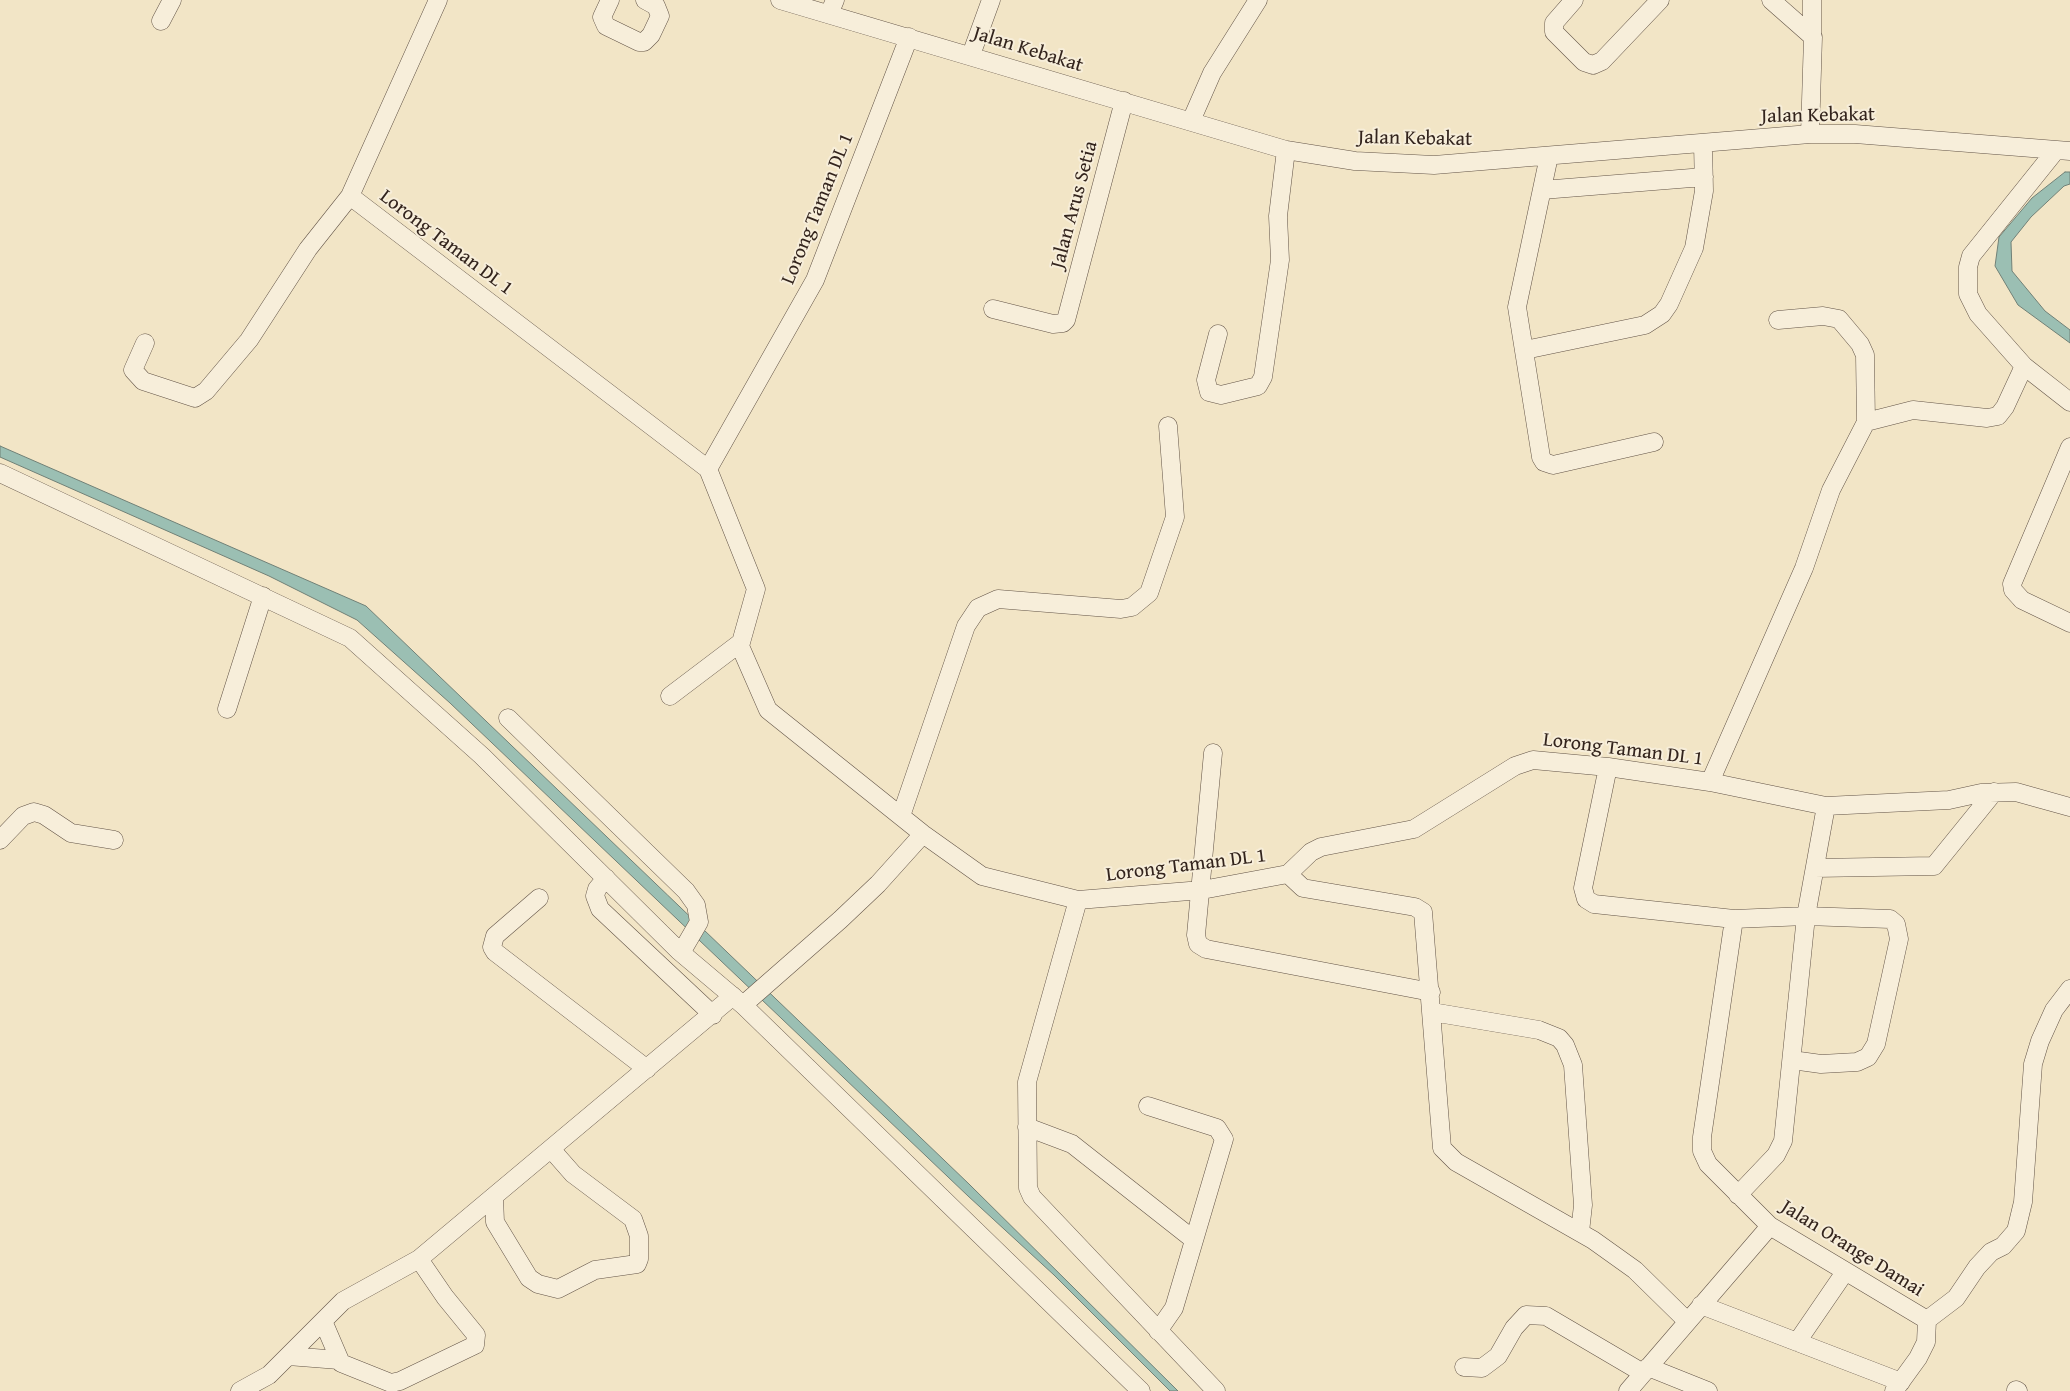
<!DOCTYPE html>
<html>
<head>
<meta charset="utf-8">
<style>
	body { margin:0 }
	canvas { display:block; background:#f2e5c6 }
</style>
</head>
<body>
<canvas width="2070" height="1391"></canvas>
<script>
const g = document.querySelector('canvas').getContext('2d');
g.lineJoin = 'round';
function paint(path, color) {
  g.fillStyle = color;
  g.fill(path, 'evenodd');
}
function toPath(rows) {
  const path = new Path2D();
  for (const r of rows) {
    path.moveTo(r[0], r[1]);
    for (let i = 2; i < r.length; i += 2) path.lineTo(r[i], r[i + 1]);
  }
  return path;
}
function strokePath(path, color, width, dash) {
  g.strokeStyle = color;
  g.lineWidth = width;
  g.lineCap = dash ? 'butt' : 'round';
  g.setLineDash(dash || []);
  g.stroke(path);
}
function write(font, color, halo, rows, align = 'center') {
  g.font = font + ' "Gentium Book Plus",serif';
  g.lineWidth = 4;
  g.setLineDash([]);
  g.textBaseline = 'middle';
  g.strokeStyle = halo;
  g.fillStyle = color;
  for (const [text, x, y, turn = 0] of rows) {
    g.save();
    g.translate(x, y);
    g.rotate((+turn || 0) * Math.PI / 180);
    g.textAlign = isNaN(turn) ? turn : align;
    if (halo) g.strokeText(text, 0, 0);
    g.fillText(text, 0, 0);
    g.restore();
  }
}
const water = toPath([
	[2065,172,2070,172,2070,184,2064,186,2031,217,2011,242,2012,271,2045,311,2070,330,2070,343,2018,305,1995,266,1999,237,2032,198,2065,172],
	[0,446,366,606,969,1184,1178,1391,1170,1391,1054,1275,968,1196,450,703,357,620,269,576,0,457,0,446]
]);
paint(water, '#9bbfb3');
strokePath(water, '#718177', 1);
const minor = toPath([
	[610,0,602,17,606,26,639,42,644,42,651,35,660,16,656,6,645,0],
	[780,0,1286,150,1355,161,1434,165,1810,134,1855,134,2070,151],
	[1574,0,1554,23,1554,32,1584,62,1593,65,1602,61,1660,0],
	[1771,0,1813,37,1810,134],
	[829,14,835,0],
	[161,21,172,0],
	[1812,34,1812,0],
	[909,37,815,280,708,469,756,589,740,646,768,710,923,834,982,876,1078,900,1202,890,1288,874,1311,852,1321,847,1414,829,1515,766,1533,760,1608,767,1710,782,1826,806,1949,800,1981,793,2016,792,2070,807],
	[971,55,991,0],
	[1191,121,1212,73,1258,0],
	[2056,150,1971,256,1968,267,1968,294,1978,314,2024,366,2070,402],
	[1549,156,1517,307,1541,457,1544,462,1553,465,1654,442],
	[1542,190,1704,177],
	[350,196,708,469],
	[993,309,1053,324,1063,323,1066,320,1124,101],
	[1778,320,1823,316,1839,319,1860,344,1865,355,1866,422],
	[1218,334,1206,380,1209,392,1221,395,1258,386,1263,377,1280,260,1278,216,1286,150],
	[145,343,133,370,143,381,195,398,206,391,249,340,308,249,350,196,438,0],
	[1525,350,1645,325,1662,314,1669,304,1694,248,1704,191,1703,143],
	[2070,447,2012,584,2013,590,2022,600,2070,623],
	[0,473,350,638,482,756,679,951,743,1005,1141,1391],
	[670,696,740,643],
	[227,709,263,596],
	[508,718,686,891,696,905,699,922,685,946,679,951],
	[1213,753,1196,935,1198,944,1206,949,1431,992],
	[1608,767,1583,888,1586,899,1594,904,1734,919],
	[1710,782,1804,568,1831,490,1866,422,1913,410,1987,418,1998,416,2005,407,2024,366],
	[1826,806,1806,916,1734,919,1702,1137,1702,1151,1708,1164,1770,1226,1927,1320,1956,1298,1977,1267,1991,1252,2003,1246,2016,1231,2023,1202,2033,1064,2040,1041,2054,1010,2070,989],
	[901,816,966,626,978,608,998,599,1121,609,1132,607,1149,593,1175,517,1168,426],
	[0,840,23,816,34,812,44,815,71,833,114,840],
	[1815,868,1934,866,1994,792],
	[1288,874,1303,888,1415,907,1423,912,1442,1148,1456,1162,1593,1240,1635,1270,1687,1321],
	[606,878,597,889,595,896,600,909,713,1015],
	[539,898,495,936,492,947,495,952,647,1069],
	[1078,900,1027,1082,1028,1188,1032,1197,1216,1391],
	[743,1005,840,920,878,884,923,834],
	[1432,1012,1539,1030,1559,1038,1565,1045,1573,1065,1583,1205,1580,1232],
	[1148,1106,1217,1128,1224,1139,1174,1308,1158,1331],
	[1027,1127,1072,1144,1194,1240],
	[1738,1195,1776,1155,1783,1141,1806,916,1890,919,1896,924,1899,939,1876,1044,1868,1057,1857,1062,1821,1064,1792,1060],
	[494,1197,495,1222,529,1278,538,1284,558,1289,595,1270,637,1264,639,1259,639,1236,633,1219,573,1174,551,1149],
	[1701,1305,1901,1382],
	[323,1321,341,1363,391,1383,400,1381,475,1345,476,1335,445,1297,419,1259],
	[1797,1342,1845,1272],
	[288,1356,339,1360],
	[1464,1367,1482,1368,1498,1356,1514,1328,1526,1315,1546,1316,1643,1373],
	[1648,1367,1708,1391],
	[2016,1390,2018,1391],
	[240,1391,269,1375,343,1301,419,1259,733,996],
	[1628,1391,1770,1226],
	[1894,1391,1918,1358,1926,1342,1927,1320]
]);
strokePath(minor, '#635447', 19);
strokePath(minor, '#f7eeda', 18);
write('20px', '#33241d', '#f7eeda', [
	["Jalan Kebakat",1028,50,17],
	["Jalan Kebakat",1818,116,-1],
	["Jalan Kebakat",1415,139,1],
	["Jalan Arus Setia",1075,205,-75],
	["Lorong Taman DL 1",818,209,-68],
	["Lorong Taman DL 1",446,243,37],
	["Lorong Taman DL 1",1623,750,7],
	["Lorong Taman DL 1",1186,866,-7],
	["Jalan Orange Damai",1852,1249,32]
]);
</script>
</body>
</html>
